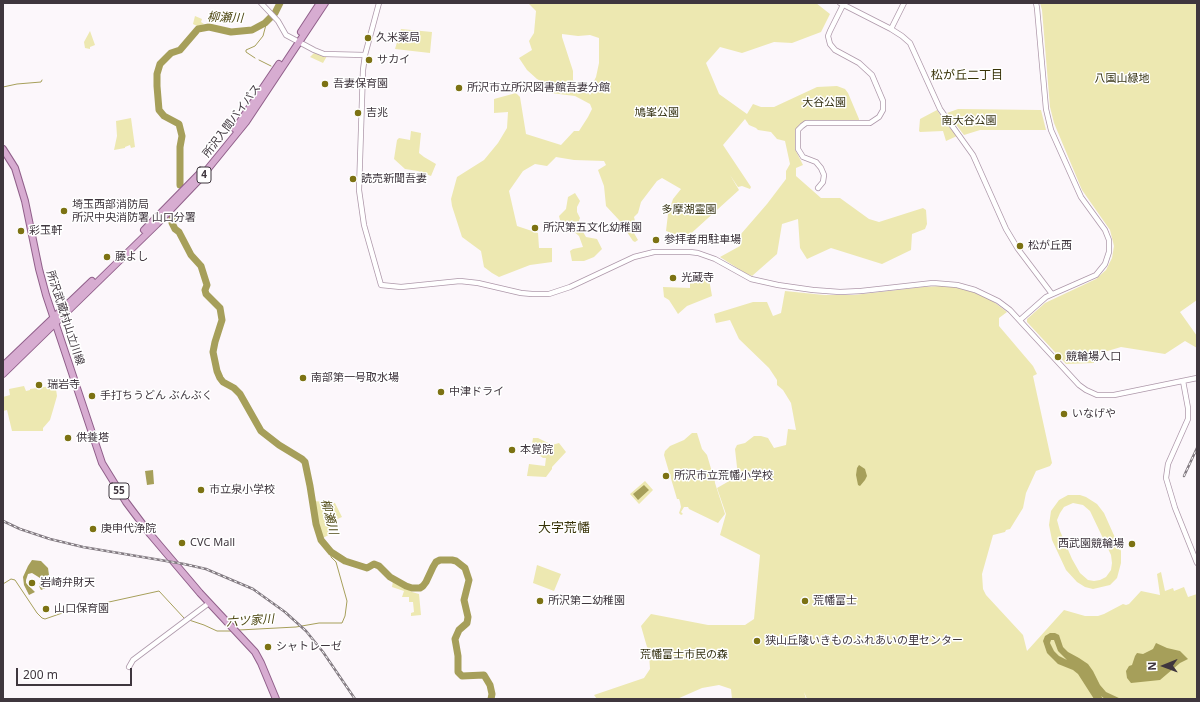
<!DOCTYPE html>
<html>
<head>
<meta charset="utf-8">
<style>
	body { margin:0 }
	#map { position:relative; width:1200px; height:702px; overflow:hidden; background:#fcf7fb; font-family:"Noto Sans",sans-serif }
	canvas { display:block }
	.frame { position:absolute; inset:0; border:4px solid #3f363e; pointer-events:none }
	.north { position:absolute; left:1144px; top:646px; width:40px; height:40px; -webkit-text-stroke:3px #fff; paint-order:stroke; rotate:269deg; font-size:11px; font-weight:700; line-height:16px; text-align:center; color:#3f363e }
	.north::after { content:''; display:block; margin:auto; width:14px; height:18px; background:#3f363e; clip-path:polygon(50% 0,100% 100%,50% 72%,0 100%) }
	.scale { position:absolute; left:16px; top:668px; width:116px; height:18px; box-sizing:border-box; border:2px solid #3f363e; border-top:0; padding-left:5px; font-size:12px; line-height:14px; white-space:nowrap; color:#3f363e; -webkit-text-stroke:3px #fff; paint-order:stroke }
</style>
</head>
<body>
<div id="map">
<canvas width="1200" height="702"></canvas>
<div class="frame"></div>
<div class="north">N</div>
<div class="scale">200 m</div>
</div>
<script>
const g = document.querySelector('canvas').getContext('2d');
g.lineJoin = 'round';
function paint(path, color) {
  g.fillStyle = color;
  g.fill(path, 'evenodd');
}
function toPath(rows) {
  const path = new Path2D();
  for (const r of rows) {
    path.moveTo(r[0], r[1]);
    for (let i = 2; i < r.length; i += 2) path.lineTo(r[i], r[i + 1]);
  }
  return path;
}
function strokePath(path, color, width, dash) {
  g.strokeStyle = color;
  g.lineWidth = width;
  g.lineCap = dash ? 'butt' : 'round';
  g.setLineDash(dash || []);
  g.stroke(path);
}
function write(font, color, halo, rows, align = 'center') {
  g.font = font + ' "Noto Sans","Noto Sans JP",sans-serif';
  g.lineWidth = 3;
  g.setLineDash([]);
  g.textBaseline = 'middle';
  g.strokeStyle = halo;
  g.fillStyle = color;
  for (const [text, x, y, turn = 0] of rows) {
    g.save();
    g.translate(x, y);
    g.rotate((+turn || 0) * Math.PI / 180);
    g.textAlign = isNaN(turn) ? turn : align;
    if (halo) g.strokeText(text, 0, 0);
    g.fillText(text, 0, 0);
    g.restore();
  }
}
paint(toPath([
	[528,3,816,3,830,14,821,32,792,43,774,42,742,53,720,47,706,63,719,94,747,114,753,104,761,107,774,107,817,87,837,86,845,89,848,93,859,119,859,121,807,120,799,125,796,131,795,149,803,165,796,168,796,176,821,198,840,198,869,219,879,222,923,208,926,210,927,224,925,229,912,234,911,250,882,264,831,248,807,259,800,248,798,219,782,224,777,254,752,276,745,273,720,257,740,246,741,234,767,204,786,179,786,171,790,164,785,141,777,139,771,132,758,130,756,128,749,125,745,119,723,145,751,187,750,189,742,186,738,187,730,175,739,190,686,238,666,231,668,214,673,199,681,189,662,178,657,181,641,202,638,213,634,217,636,225,631,228,638,240,635,242,633,241,619,220,606,206,604,186,598,170,606,165,604,161,574,160,556,157,547,166,535,164,523,171,509,191,517,226,538,233,539,248,552,248,552,262,530,265,499,277,492,273,484,267,481,251,462,237,452,206,451,199,457,177,484,160,498,143,507,128,508,112,494,113,494,99,516,93,520,97,526,134,561,145,574,131,579,131,588,117,592,109,590,104,575,96,551,93,548,85,537,79,527,70,519,58,532,50,529,41,534,33,536,11],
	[562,34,578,36,590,35,599,38,599,63,596,77,593,83,593,91,590,95,584,87,573,80,573,71,562,37],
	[1040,3,1197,3,1197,300,1180,312,1197,336,1197,348,1185,341,1165,354,1121,347,1094,355,1094,363,1066,364,1027,322,1027,319,1045,303,1096,279,1106,270,1112,258,1114,246,1110,230,1082,190,1054,123,1050,107,1042,10],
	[195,16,202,19,201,22,204,24,197,26,193,24],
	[401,29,432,32,430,53,395,49],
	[90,31,95,45,90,47,90,49,85,48,84,42],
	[314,53,327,56,323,63,310,57],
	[958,109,1041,110,1046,130,980,130,964,135,947,113],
	[937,110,945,122,957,136,946,141,943,131,920,132,919,131,920,119],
	[131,118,135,147,131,148,130,145,125,147,125,148,114,150,117,136,116,121],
	[411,131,421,133,419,153,424,157,436,164,431,176,418,171,405,169,394,159,397,140,399,138,410,140],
	[575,193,580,201,577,207,577,212,580,218,578,223,586,237,597,239,602,249,594,257,584,261,572,261,570,251,573,249,583,247,579,236,560,220,559,216,566,209,568,197],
	[690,276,709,279,712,296,687,306,678,314,669,300,664,297,663,287,690,288],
	[942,286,955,287,977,293,994,302,1007,312,999,318,999,326,1033,366,1037,374,1033,376,1052,463,1050,466,1036,471,1026,493,1023,508,1010,529,1006,530,1005,532,993,535,982,574,983,589,986,595,1023,635,1027,651,1064,610,1085,616,1098,616,1104,614,1123,604,1126,605,1129,604,1141,591,1160,595,1157,574,1161,572,1165,591,1173,588,1174,591,1184,587,1188,597,1197,594,1197,699,807,699,804,692,806,699,732,699,731,689,719,685,702,688,677,699,597,699,594,695,644,678,650,669,649,654,641,626,651,614,708,625,745,625,754,619,760,555,720,535,726,514,717,488,738,476,735,449,737,445,745,443,754,436,761,436,768,438,774,448,786,445,788,429,796,430,791,403,783,390,777,385,777,380,769,368,739,339,730,320,716,323,714,314,753,302,767,302,773,316,781,313,785,291,824,295,854,295,923,287],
	[24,386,26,391,30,390,30,389,51,386,51,389,56,389,57,396,53,410,50,420,43,428,43,431,12,431,7,410,3,411,3,397,10,395,9,389],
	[692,433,697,433,702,449,707,455,712,472,714,473,715,483,725,514,718,523,689,509,688,507,684,507,681,512,683,514,681,515,679,513,681,507,680,502,679,499,677,499,664,455,665,451,670,446,684,440],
	[533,438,538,438,552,445,559,443,566,452,552,467,552,469,546,477,527,476,529,464,545,466,546,458,543,458,535,452,536,448,532,444],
	[645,481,653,490,639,504,630,494],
	[1068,495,1080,495,1086,497,1097,504,1104,513,1121,551,1121,563,1117,578,1110,585,1093,589,1085,587,1077,582,1066,570,1052,540,1049,525,1051,511,1059,500],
	[1073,503,1083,505,1090,511,1111,555,1112,563,1111,570,1106,577,1100,580,1094,581,1088,580,1080,573,1072,559,1060,531,1057,520,1060,513,1064,507],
	[314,501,335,503,342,517,335,520,336,531,323,538,316,524],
	[537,565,561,574,554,591,533,583],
	[393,581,412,592,419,594,421,615,411,616,411,613,414,612,413,602,409,602,409,597,402,597,404,591,392,587]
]), '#ede8b1');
paint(toPath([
	[859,465,865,469,867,476,865,480,860,486,858,485,856,475,857,468],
	[153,470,154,484,147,485,145,471],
	[644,485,649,490,638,500,633,494],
	[32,560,41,561,48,568,49,575,40,578,32,573,28,574,26,580,26,583,35,592,29,595,24,585,23,577,28,566],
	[50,577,52,585,41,590,39,586,40,582],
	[1050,633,1055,633,1059,635,1063,647,1068,652,1079,658,1088,664,1093,671,1100,685,1106,692,1121,699,1105,699,1101,696,1103,699,1094,699,1078,674,1073,670,1058,664,1047,653,1043,641,1045,636],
	[1051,640,1054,640,1058,651,1067,660,1059,656,1054,651,1050,643],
	[1156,643,1167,648,1180,651,1188,659,1180,663,1160,680,1131,683,1127,678,1126,671,1129,666,1132,665,1135,656,1137,653,1143,654,1153,649]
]), '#a69f5a');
strokePath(toPath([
	[255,58,246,52,246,50,255,46,263,36,267,21],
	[259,60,271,66],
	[3,87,17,84,41,82,42,80],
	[3,584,11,579,15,580,37,613,42,618,45,619,68,611,159,591,184,618],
	[189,620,204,625,217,631,231,631],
	[239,630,296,627,319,623,342,623,345,616,347,601,336,562,331,557,331,552]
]), '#a69f5a', 1);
strokePath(toPath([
	[180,185,180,147,182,136,179,124,164,116,159,110,157,86,157,74,160,64,171,53,180,50,198,29,209,27,231,32,252,30,265,23,275,13,280,3],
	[172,217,172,223,175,229,179,232,191,255,201,266,207,285,205,290,206,294,220,308,222,320,215,342,213,352,217,371,220,378,223,382,234,388,240,394,261,431,279,445,302,459,305,462,310,486,316,524,321,540,331,552,345,561,367,568,374,564,379,566,390,577,406,586,412,588,420,588,423,586,426,582,433,567,436,562,440,560,452,560,456,561,465,568,469,580,464,600,468,617,467,623,459,630,455,639,458,656,458,672,462,676,484,675,490,685,492,694,491,699]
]), '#a69f5a', 7);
const minor = toPath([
	[261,3,278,21,286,35,314,50,324,54,365,55],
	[379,3,365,55,363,70,359,190,364,225,381,285,401,287,460,281,478,283,521,293,532,294,549,294,570,287,634,257,654,252,690,252,698,253,715,259,751,279,778,285,813,290,840,292,861,291,933,283,957,285,975,290,998,301,1010,310,1079,385,1086,390,1097,395,1114,395,1197,378],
	[840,3,891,29,902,36,910,43,940,109,973,155,1006,229,1018,249,1052,294],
	[891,29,904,3],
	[818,188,823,182,824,175,821,168,816,162,803,157,798,149,798,130,802,126,806,123,870,123,879,117,883,110,883,101,872,75,859,63,835,50,830,44,828,36,830,31,843,5],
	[1020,320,1046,297,1096,275,1105,264,1109,252,1109,240,1105,230,1081,197,1051,130,1046,109,1037,8,1036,3],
	[1183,381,1188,408,1188,419,1168,464,1166,478,1175,508,1197,563],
	[129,667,133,660,209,603]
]);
const major = toPath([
	[301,32,320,3],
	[235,129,279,64],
	[3,149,15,168,25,201,39,269,46,295,102,463,126,502,150,534,200,593,255,652,261,663,276,699],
	[144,230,202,171],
	[3,366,92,281],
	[3,374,157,224,198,181,246,122,325,3]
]);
strokePath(minor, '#ae98aa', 6);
strokePath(major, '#905f8a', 8);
strokePath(minor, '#fff', 4.5);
strokePath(major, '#d7acd1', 6);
const rail = toPath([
	[1184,476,1197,448],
	[3,521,20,529,50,539,83,547,184,564,206,569,253,589,285,612,306,631,323,652,355,699]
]);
strokePath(rail, '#837b82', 2.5);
strokePath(rail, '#fff', 1, [3]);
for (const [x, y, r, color] of [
	[368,38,4,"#7c7213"],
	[369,60,4,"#7c7213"],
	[325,84,4,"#7c7213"],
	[459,88,4,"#7c7213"],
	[358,113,4,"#7c7213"],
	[353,179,4,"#7c7213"],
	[64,211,4,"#7c7213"],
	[535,228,4,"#7c7213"],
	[21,231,4,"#7c7213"],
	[656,240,4,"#7c7213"],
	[1020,246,4,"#7c7213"],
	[107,257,4,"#7c7213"],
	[673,278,4,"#7c7213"],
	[1058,357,4,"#7c7213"],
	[303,378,4,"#7c7213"],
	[39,385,4,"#7c7213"],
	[441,392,4,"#7c7213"],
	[92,396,4,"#7c7213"],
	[1064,414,4,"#7c7213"],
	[68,438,4,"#7c7213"],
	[512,450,4,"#7c7213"],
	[666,476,4,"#7c7213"],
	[201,490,4,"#7c7213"],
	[93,529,4,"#7c7213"],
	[182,543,4,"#7c7213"],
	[1132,544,4,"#7c7213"],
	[32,583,4,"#7c7213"],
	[540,601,4,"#7c7213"],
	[805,601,4,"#7c7213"],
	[46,609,4,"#7c7213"],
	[757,641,4,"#7c7213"],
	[268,647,4,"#7c7213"]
]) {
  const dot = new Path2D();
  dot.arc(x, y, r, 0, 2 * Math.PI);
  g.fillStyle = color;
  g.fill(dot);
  strokePath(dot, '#fff', 1.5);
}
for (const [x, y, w] of [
	[204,175,14],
	[119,491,20]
]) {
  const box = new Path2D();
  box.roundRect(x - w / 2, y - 8, w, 16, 3);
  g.fillStyle = '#fff';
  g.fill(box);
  strokePath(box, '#3f363e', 1);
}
write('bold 10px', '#3f363e', null, [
	["4",204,175],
	["55",119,491]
]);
write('11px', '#3f363e', '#fff', [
	["久米薬局",376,38],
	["サカイ",377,60],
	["吾妻保育園",333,84],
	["所沢市立所沢図書館吾妻分館",467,88],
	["吉兆",366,113],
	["読売新聞吾妻",361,179],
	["埼玉西部消防局",72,205],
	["所沢中央消防署 山口分署",72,218],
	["所沢第五文化幼稚園",543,228],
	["彩玉軒",29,231],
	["参拝者用駐車場",664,240],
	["松が丘西",1028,246],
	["藤よし",115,257],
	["光蔵寺",681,278],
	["競輪場入口",1066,357],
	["南部第一号取水場",311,378],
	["瑞岩寺",47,385],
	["中津ドライ",449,392],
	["手打ちうどん ぶんぶく",100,396],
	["いなげや",1072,414],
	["供養塔",76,438],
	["本覚院",520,450],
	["所沢市立荒幡小学校",674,476],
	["市立泉小学校",209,490],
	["庚申代浄院",101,529],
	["CVC Mall",190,543],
	["西武園競輪場",1124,544,"right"],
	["岩崎弁財天",40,583],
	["所沢第二幼稚園",548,601],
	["荒幡富士",813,601],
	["山口保育園",54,609],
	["狭山丘陵いきものふれあいの里センター",765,641],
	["シャトレーゼ",276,647]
], 'left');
write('11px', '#363314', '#fff', [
	["八国山緑地",1122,79],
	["大谷公園",824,103],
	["鳩峯公園",657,113],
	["南大谷公園",969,121],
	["多摩湖霊園",689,210],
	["荒幡富士市民の森",684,655]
]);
write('11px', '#3f363e', '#fff', [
	["所沢入間バイパス",232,121,-53],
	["所沢武蔵村山立川線",65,318,72]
]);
write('italic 12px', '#4f4914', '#fff', [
	["柳瀬川",225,18,2],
	["柳瀬川",329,517,76],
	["六ツ家川",250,621,-4]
]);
write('12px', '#383308', '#fff', [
	["松が丘二丁目",967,76]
]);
write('13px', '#383308', '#fff', [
	["大字荒幡",564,528]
]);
</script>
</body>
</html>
